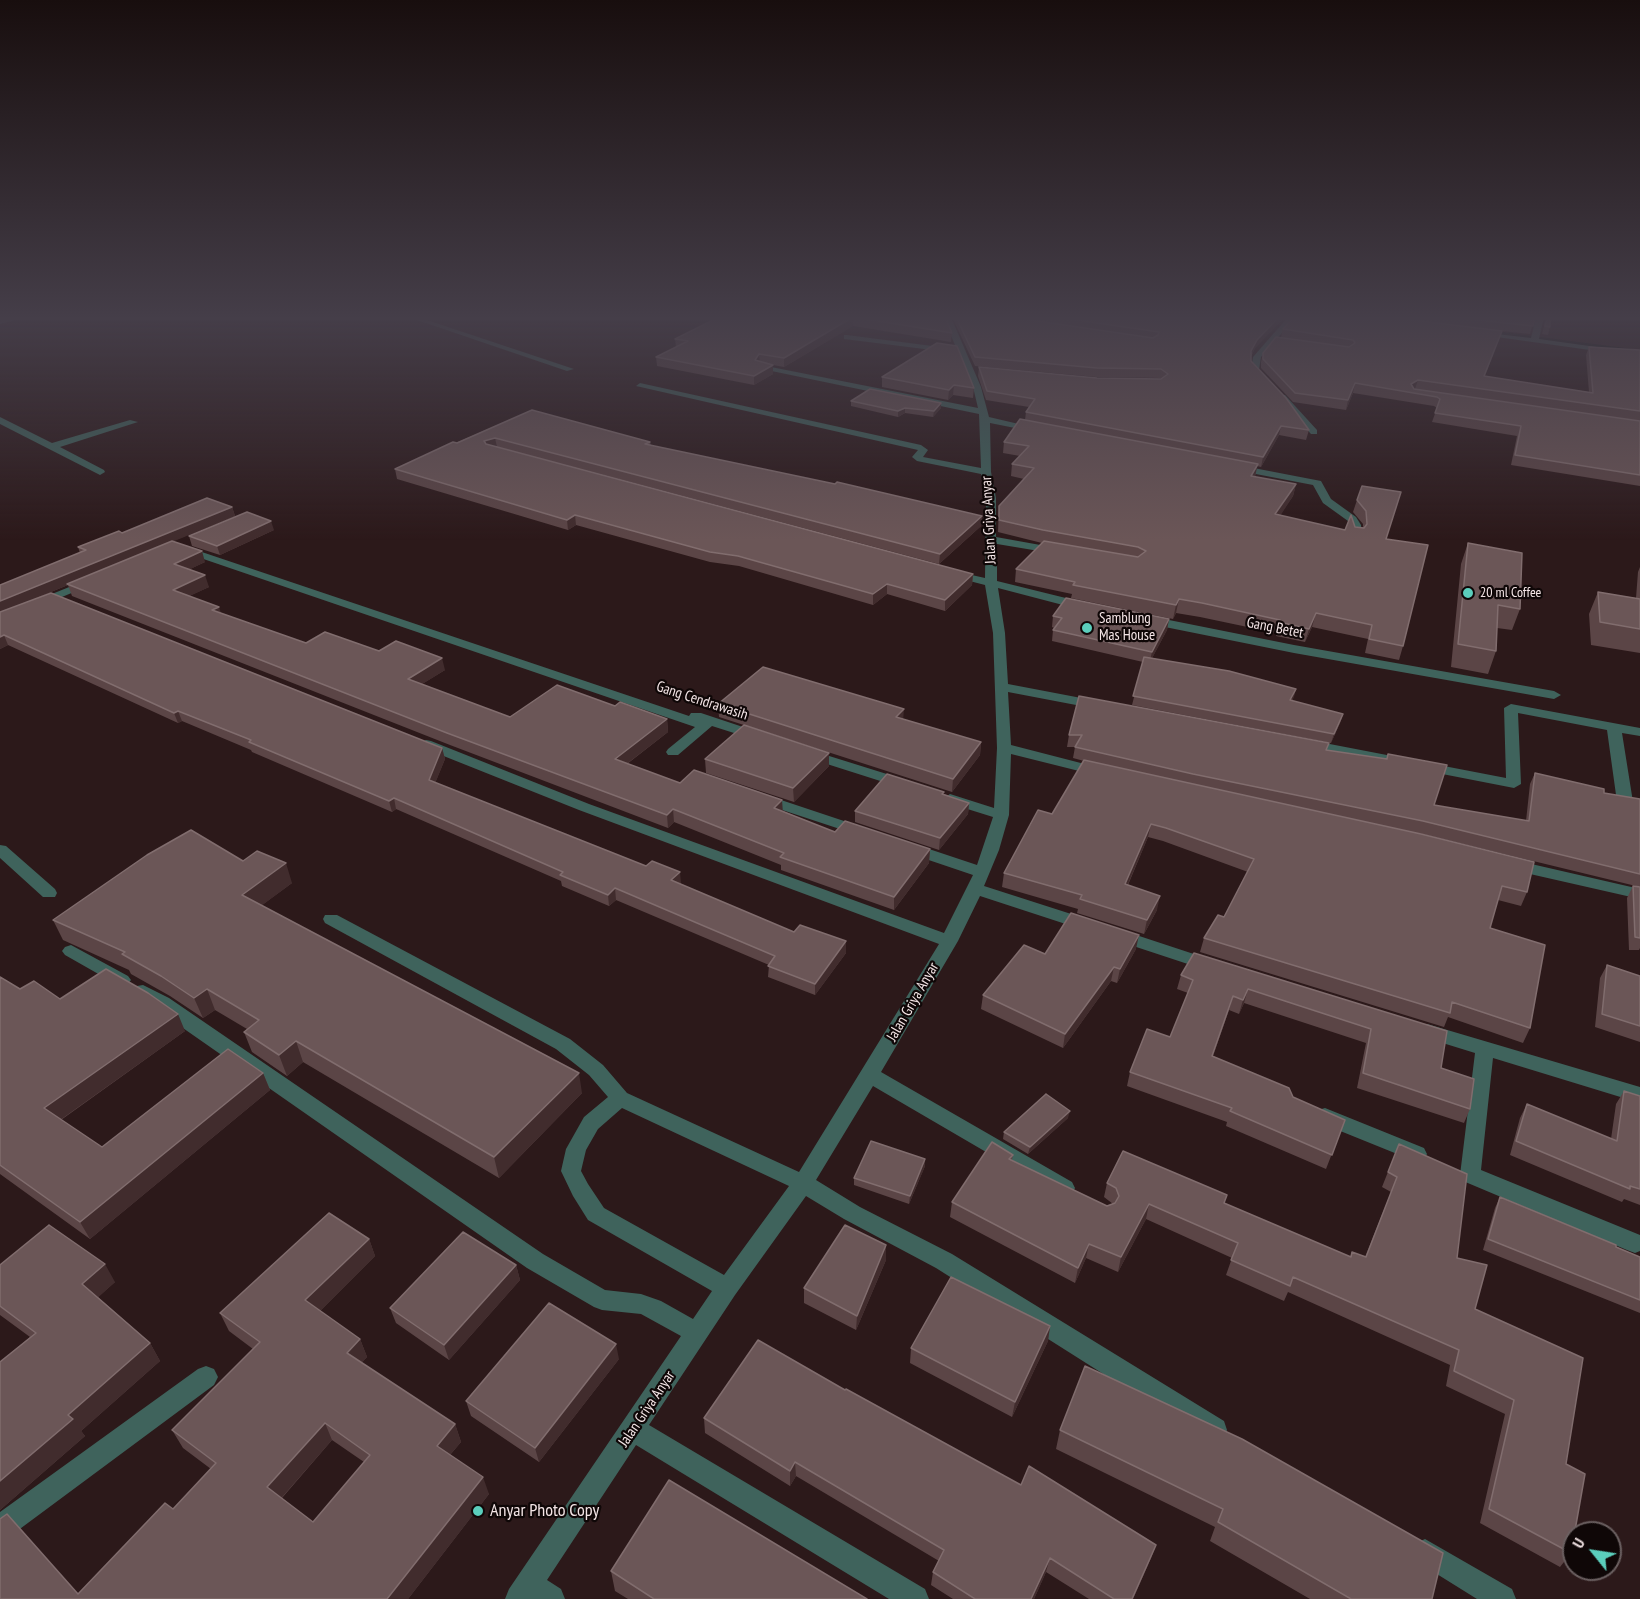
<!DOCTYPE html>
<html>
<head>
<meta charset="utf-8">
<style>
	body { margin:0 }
	#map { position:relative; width:1640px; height:1599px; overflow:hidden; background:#2c191a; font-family:"PT Sans Narrow",sans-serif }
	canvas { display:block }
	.north { position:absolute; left:1562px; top:1521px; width:60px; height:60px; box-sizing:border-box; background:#0f0707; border:2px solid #6b6061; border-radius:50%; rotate:300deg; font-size:16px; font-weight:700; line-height:24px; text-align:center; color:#f5e6e7 }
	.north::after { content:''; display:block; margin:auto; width:21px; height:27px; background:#5bcebc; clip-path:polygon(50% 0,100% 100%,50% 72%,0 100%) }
</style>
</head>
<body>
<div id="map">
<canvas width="1640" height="1599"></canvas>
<div class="north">U</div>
</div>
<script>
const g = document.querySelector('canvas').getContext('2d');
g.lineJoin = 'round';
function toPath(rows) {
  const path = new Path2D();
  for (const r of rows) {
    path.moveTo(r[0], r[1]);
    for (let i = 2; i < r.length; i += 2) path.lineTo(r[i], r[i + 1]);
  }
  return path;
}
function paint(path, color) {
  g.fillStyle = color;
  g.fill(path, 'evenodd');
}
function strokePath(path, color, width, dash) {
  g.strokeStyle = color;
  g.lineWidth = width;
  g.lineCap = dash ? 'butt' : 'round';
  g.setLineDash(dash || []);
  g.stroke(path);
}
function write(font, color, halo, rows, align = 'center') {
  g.font = font + ' "PT Sans Narrow",sans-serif';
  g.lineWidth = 4.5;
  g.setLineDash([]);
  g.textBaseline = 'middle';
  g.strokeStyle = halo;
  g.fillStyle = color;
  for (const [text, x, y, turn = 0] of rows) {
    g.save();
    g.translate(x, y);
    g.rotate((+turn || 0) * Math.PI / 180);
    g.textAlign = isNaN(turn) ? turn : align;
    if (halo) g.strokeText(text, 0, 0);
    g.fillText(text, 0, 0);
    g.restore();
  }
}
paint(toPath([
	[1486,330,1640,350,1640,354,1484,333,1484,331,1486,330]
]), '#020c0a');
paint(toPath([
	[14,317,27,317,0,324,0,320,14,317],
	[408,317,418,317,574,369,567,371,408,317],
	[943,317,951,317,981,387,989,417,1040,429,1035,432,990,423,991,472,996,498,996,537,1057,548,1063,551,1057,554,997,544,997,581,1086,603,1088,606,1082,610,998,588,1005,633,1008,684,1097,701,1104,705,1097,709,1008,692,1011,745,1104,769,1106,772,1099,776,1011,754,1009,815,999,850,984,886,1093,921,1095,925,1093,929,1087,931,980,896,958,941,881,1072,1072,1182,1075,1188,1072,1194,1065,1197,1058,1194,873,1086,816,1180,860,1207,952,1254,1224,1421,1227,1430,1224,1439,1215,1442,1206,1439,936,1268,844,1219,806,1196,735,1295,649,1425,925,1589,929,1599,889,1599,636,1445,547,1580,561,1589,565,1599,505,1599,509,1589,681,1336,641,1314,602,1310,594,1307,527,1268,137,996,134,991,137,986,143,985,169,998,543,1254,605,1290,641,1294,661,1301,693,1319,712,1291,588,1220,573,1196,561,1171,566,1149,584,1117,608,1097,589,1075,556,1049,325,923,323,919,325,915,337,915,570,1039,603,1065,627,1093,799,1172,939,944,579,810,421,747,419,744,426,740,431,741,589,804,944,933,973,875,905,852,903,848,911,843,977,865,993,817,945,802,943,799,950,794,994,808,997,748,993,633,985,585,950,576,948,574,954,571,985,578,986,498,981,474,917,461,912,457,918,450,636,386,640,383,921,445,928,450,923,457,981,468,979,414,757,368,761,365,978,408,973,387,943,317],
	[622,1108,789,1186,724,1275,604,1208,588,1184,581,1171,586,1150,598,1129,622,1108],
	[1288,317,1296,317,1261,357,1259,370,1269,380,1262,382,1251,370,1253,357,1288,317],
	[1536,317,1544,317,1539,339,1640,353,1640,357,1475,334,1479,332,1531,338,1536,317],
	[847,335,948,348,952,350,948,352,844,339,844,335,847,335],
	[1279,395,1285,395,1317,430,1317,434,1311,434,1279,399,1279,395],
	[0,417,52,443,130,420,138,422,60,447,104,470,105,472,100,475,0,424,0,417],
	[1238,465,1321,481,1331,499,1356,517,1361,525,1362,536,1361,538,1353,538,1348,521,1323,503,1313,485,1235,470,1235,466,1238,465],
	[184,546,689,716,691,713,701,713,761,733,763,736,756,740,712,726,678,755,668,755,666,752,668,749,695,727,180,551,178,549,184,546],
	[89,579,95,582,93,584,0,623,0,615,89,579],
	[1149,616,1294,645,1554,691,1561,695,1554,699,1294,653,1145,623,1145,617,1149,616],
	[1511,704,1640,728,1640,736,1622,733,1633,802,1630,805,1620,805,1617,802,1607,730,1518,713,1521,784,1514,788,1309,748,1302,744,1309,740,1506,778,1504,708,1511,704],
	[810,750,906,780,908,783,906,786,896,786,805,757,803,754,805,751,810,750],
	[763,794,865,828,868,831,860,836,855,834,758,802,756,799,758,796,763,794],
	[0,845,6,846,55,889,57,893,55,897,43,897,0,858,0,845],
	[1514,860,1640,889,1640,899,1508,869,1506,865,1508,861,1514,860],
	[1118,929,1215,961,1218,965,1215,969,1209,971,1112,939,1109,935,1112,931,1118,929],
	[71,945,128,976,131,980,128,984,122,986,116,984,65,955,62,951,65,947,71,945],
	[1427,1024,1640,1087,1640,1103,1493,1058,1481,1170,1640,1235,1640,1251,1635,1253,1627,1250,1463,1181,1460,1175,1475,1053,1420,1036,1418,1031,1420,1026,1427,1024],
	[1325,1108,1424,1148,1427,1154,1424,1160,1417,1162,1318,1122,1315,1116,1318,1110,1325,1108],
	[206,1366,214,1369,218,1377,214,1385,9,1537,0,1541,0,1512,198,1369,206,1366],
	[1425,1539,1512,1589,1516,1599,1477,1599,1416,1561,1412,1552,1416,1543,1425,1539]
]), '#3f635c');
paint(toPath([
	[945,317,952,333,951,342,853,326,784,367,773,365,773,374,754,385,657,366,656,357,676,347,675,339,712,321,712,319],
	[952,317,1285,317,1255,348,1251,357,1251,361,1309,430,1306,440,1279,435,1261,467,1257,466,1255,477,1296,484,1293,496,1280,515,1345,530,1355,527,1363,528,1363,524,1353,512,1357,500,1401,492,1386,539,1403,646,1399,660,1365,653,1368,639,1312,627,1305,642,1276,636,1276,633,1200,617,1176,613,1173,619,1071,598,1072,594,1015,582,1016,569,1042,543,998,532,999,506,1024,479,1011,476,1012,464,1020,456,1003,453,1004,442,1025,420,1026,412,1029,407,986,400,978,376,979,367,1097,378,1162,379,1160,378,1096,377,975,366],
	[1294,317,1535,317,1530,334,1502,331,1485,376,1589,392,1586,355,1589,347,1640,350,1640,486,1511,465,1517,436,1432,422,1437,408,1434,406,1353,393,1346,410,1293,402,1261,368,1261,362,1263,353,1281,337,1283,329],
	[1545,317,1550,317,1550,327,1548,335,1542,334,1546,318],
	[937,343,974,388,973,398,953,395,948,400,882,387,882,377],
	[851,401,941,403,941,408,933,417,905,413,898,417,851,406],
	[532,410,650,442,651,446,982,516,981,526,939,564,548,460,973,574,972,585,945,611,887,594,873,605,739,566,710,562,576,525,568,530,397,479,395,469],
	[232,507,235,516,173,541,205,562,190,569,209,587,189,596,221,613,306,643,379,651,445,670,422,684,510,717,615,706,667,719,668,732,627,764,680,783,783,811,835,832,930,849,929,863,894,910,781,870,781,865,674,822,668,828,450,745,72,596,68,585,7,610,442,748,445,759,435,783,646,866,680,872,680,884,794,932,846,953,815,995,768,977,769,965,616,900,609,906,562,886,561,881,396,809,392,812,252,752,251,750,182,721,178,723,8,645,0,649,0,585,80,553,78,547,122,533],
	[274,530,220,555,192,546,189,536],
	[1468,543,1520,609,1512,630,1497,628,1496,651,1488,674,1451,667,1461,564],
	[1640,567,1640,653,1591,645,1589,614,1598,592,1636,598,1638,572],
	[1053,616,1169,619,1167,630,1152,658,1296,689,1292,701,1343,714,1340,723,1331,743,1132,705,1143,662,1052,641,1053,630,1054,628,1052,627],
	[1079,696,1327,750,1434,805,1526,821,1530,784,1535,773,1604,793,1640,799,1640,887,1418,833,1527,892,1521,906,1498,900,1490,928,1530,1028,1523,1043,1448,1017,1444,1027,1200,952,1204,938,1224,917,1248,872,1163,841,1148,837,1128,885,1157,910,1144,934,1077,913,1078,909,1002,887,1004,873,1052,814,1084,761,1073,758,1075,747,1067,747,1069,735],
	[718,704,903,719,981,742,980,755,952,792,719,717],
	[705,759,829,766,794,802,706,773],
	[944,794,969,803,968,814,939,850,855,822,855,811],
	[243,861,292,883,262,905,582,1093,499,1178,303,1062,287,1076,252,1052,244,1032,247,1029,215,1010,203,1018,170,996,131,974,129,970,63,940,53,920],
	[1633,886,1640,887,1640,948,1639,950,1629,950,1627,898],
	[1136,949,1117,983,1111,981,1063,1048,981,1009,983,995,1045,954],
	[1607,965,1640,976,1640,1042,1595,1027,1600,978],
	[1181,975,1447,1031,1441,1068,1470,1109,1464,1123,1357,1088,1366,1043,1244,1003,1239,1014,1229,1010,1213,1056,1293,1097,1345,1120,1326,1169,1226,1126,1227,1122,1127,1086,1130,1072,1170,1037,1188,993,1177,989],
	[0,977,20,989,185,1031,61,1120,102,1147,263,1073,270,1090,90,1239,0,1174],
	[1624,1091,1640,1096,1640,1205,1624,1199,1622,1202,1510,1155,1520,1118,1527,1104,1611,1139,1616,1104],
	[1068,1118,1028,1154,1003,1139,1004,1132],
	[1399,1144,1457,1258,1475,1309,1566,1464,1571,1553,1560,1567,1480,1523,1505,1414,1446,1386,1450,1365,1288,1292,1284,1301,1226,1275,1232,1258,1146,1219,1118,1272,1086,1258,1075,1283,950,1217,952,1202,1013,1155,1012,1160,1107,1206,1113,1204,1104,1197,1107,1183,1224,1203,1350,1257,1352,1252,1365,1257,1391,1192,1382,1187],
	[925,1159,925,1166,909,1204,854,1185,854,1178],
	[1500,1197,1616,1247,1640,1257,1640,1313,1483,1250,1495,1208],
	[369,1239,375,1256,320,1311,360,1339,367,1357,361,1363,455,1424,461,1442,450,1455,489,1494,408,1599,0,1599,78,1594,173,1509,211,1469,183,1448,172,1430,253,1349,229,1331,220,1313],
	[332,1440,364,1462,313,1522,282,1498],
	[886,1260,856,1330,804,1303,804,1288],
	[0,1265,115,1282,98,1297,150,1343,160,1361,81,1431,85,1436,0,1510,0,1362,30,1337,0,1315],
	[516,1265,520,1280,449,1360,396,1323,390,1308],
	[1050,1326,1048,1341,1012,1417,910,1363,911,1348],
	[619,1359,539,1462,471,1416,466,1401],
	[845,1390,1021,1485,1156,1545,1151,1558,1133,1599,1089,1599,1046,1572,1034,1599,953,1599,931,1585,933,1572,939,1561,796,1476,790,1486,705,1433,704,1418],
	[1060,1430,1432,1599,1310,1599,1210,1541,1215,1527,1056,1449],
	[611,1571,867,1599,628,1599,615,1591]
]), '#5b4546');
paint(toPath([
	[853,317,853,326,784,367,784,358],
	[1279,317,1285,317,1255,348,1249,360,1251,351,1257,340],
	[759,354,760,363,755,360],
	[773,365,773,374,754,385,754,376],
	[1418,380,1415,389,1410,392,1411,384],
	[1355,383,1353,393,1346,410,1348,400],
	[954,385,953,395,948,400,949,390],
	[941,403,941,408,933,417,934,411],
	[905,408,905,413,898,417,898,411],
	[1281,426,1279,435,1261,467,1263,457],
	[495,438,497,447,486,450,484,441],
	[1258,464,1255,476,1248,488,1251,476],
	[1296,484,1293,496,1273,527,1275,514],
	[232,507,235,516,0,613,0,601],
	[575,515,576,525,568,530,567,520],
	[982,516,981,526,939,564,940,554],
	[271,521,274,530,220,555,217,546],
	[202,551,205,562,178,575,174,564],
	[973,574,972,585,945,611,945,600],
	[205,575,209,587,177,602,173,590],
	[887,584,887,594,873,605,873,594],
	[1179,599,1176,613,1173,619,1176,605],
	[219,607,223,619,212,610],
	[1316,613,1312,627,1305,642,1309,629],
	[1169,619,1167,630,1149,664,1152,652],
	[4,635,8,645,0,649,0,637],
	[442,658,445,670,411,691,408,679],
	[1296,689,1294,697,1288,709,1290,700],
	[904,709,903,722,896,717],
	[178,711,182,721,178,723,174,713],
	[1343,714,1340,723,1331,743,1334,734],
	[667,719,668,732,616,772,615,759],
	[981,742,980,755,952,792,953,779],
	[442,748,445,759,432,791,429,780],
	[829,753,829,766,794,802,793,788],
	[394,798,396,809,392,812,389,801],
	[782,800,783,813,774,808],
	[969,803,968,814,939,850,940,838],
	[673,809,674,822,668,828,667,815],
	[1151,824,1148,837,1122,898,1125,884],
	[930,849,929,863,894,910,894,897],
	[286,863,292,883,249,915,242,895],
	[680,872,681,883,672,891,671,880],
	[615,888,616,900,609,906,608,895],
	[1160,896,1157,910,1144,934,1147,920],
	[1139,935,1136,949,1117,983,1120,969],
	[846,941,846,953,815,995,815,984],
	[1114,967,1111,981,1063,1048,1065,1034],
	[207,989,215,1010,203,1018,194,998],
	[1248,989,1244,1003,1239,1014,1243,1000],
	[1233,996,1229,1010,1208,1070,1212,1056],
	[178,1014,185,1031,53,1125,44,1108],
	[296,1041,303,1062,287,1076,279,1055],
	[263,1073,270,1090,90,1239,80,1222],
	[579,1073,582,1093,499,1178,494,1157],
	[1070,1111,1068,1118,1028,1154,1030,1147],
	[925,1159,925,1166,909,1204,910,1196],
	[1149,1204,1146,1219,1118,1272,1121,1257],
	[369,1239,375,1256,313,1318,305,1300],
	[1089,1244,1086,1258,1075,1283,1078,1268],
	[886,1245,886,1260,856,1330,857,1316],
	[105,1264,115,1282,93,1302,82,1284],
	[516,1265,520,1280,449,1360,444,1345],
	[1050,1326,1048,1341,1012,1417,1015,1402],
	[360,1339,367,1357,354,1371,347,1353],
	[150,1343,160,1361,81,1431,85,1436,0,1510,0,1481,68,1415],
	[616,1344,619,1359,539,1462,535,1448],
	[325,1423,332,1440,276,1504,267,1487],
	[455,1424,461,1442,443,1463,437,1446],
	[795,1462,796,1476,790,1486,790,1471],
	[483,1477,489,1494,408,1599,387,1599],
	[1156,1545,1151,1558,1133,1599,1132,1599],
	[1050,1558,1046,1572,1034,1599,1031,1599]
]), '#412c2d');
const building = toPath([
	[717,317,945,317,952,333,853,317,784,358,759,354,755,360,773,365,754,376,656,357,688,341,675,339,715,319,712,319,717,317],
	[956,317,1010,317,1153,338,1158,335,1159,332,1056,317,1279,317,1257,340,1251,351,1251,361,1286,398,1309,430,1281,426,1263,457,1026,412,1035,399,987,391,979,367,1097,378,1161,379,1168,374,1161,369,1097,368,975,357,956,317],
	[1294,317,1387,317,1502,331,1484,376,1593,393,1589,347,1640,350,1640,411,1418,380,1411,384,1414,389,1640,421,1640,475,1515,455,1521,426,1435,413,1440,399,1437,397,1355,383,1348,400,1295,393,1263,359,1263,353,1276,337,1349,347,1355,343,1353,340,1283,329,1294,317],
	[1450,317,1535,317,1533,326,1450,317],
	[1547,317,1550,317,1550,327,1545,326,1547,317],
	[937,343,957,346,974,388,954,385,949,390,882,377,937,343],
	[870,389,941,403,934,411,905,408,898,411,851,401,870,389],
	[532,410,650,442,645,444,835,484,837,482,982,516,940,554,495,438,484,441,486,444,973,574,945,600,887,584,873,594,738,556,710,552,575,515,567,520,395,469,453,442,457,443,532,410],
	[1020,419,1258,464,1251,476,1296,484,1275,514,1345,530,1351,515,1355,527,1364,528,1367,524,1366,511,1357,500,1362,486,1401,492,1386,539,1428,545,1403,646,1369,639,1372,625,1316,613,1309,629,1279,622,1280,620,1202,603,1179,599,1176,605,1073,585,1075,582,1016,569,1044,541,1138,557,1146,551,1138,547,1043,530,999,520,999,506,1034,468,1012,464,1029,446,1004,442,1020,419],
	[207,498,232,507,0,601,0,585,86,550,78,547,119,531,122,533,207,498],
	[247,512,271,521,217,546,189,536,247,512],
	[172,541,202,551,174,564,205,575,173,590,219,607,212,610,306,643,325,632,379,651,396,641,442,658,408,679,510,717,557,685,615,706,620,702,667,719,615,759,680,783,694,770,782,800,774,808,835,832,845,821,930,849,894,897,780,857,784,853,673,809,667,815,447,733,67,584,172,541],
	[1468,543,1522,553,1520,609,1498,605,1496,651,1458,644,1468,543],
	[1598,592,1640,599,1640,629,1600,622,1598,592],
	[51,593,442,748,429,780,646,866,652,861,680,872,671,880,794,932,800,925,846,941,815,984,768,966,775,956,704,926,615,888,608,895,560,875,563,872,394,798,389,801,249,742,251,740,178,711,174,713,4,635,0,637,0,612,51,593],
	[1066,598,1169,619,1152,652,1053,630,1062,618,1053,616,1066,598],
	[1144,657,1229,671,1296,689,1290,700,1343,714,1334,734,1133,696,1144,657],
	[763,667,904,709,896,717,981,742,953,779,718,704,763,667],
	[1079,696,1329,743,1326,750,1387,759,1388,754,1447,765,1434,805,1529,821,1535,773,1604,789,1604,793,1640,799,1640,874,1423,821,1193,774,1075,747,1082,735,1069,735,1079,696],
	[744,725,829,753,793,788,705,759,744,725],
	[1084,760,1421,834,1534,862,1527,892,1502,886,1490,928,1545,945,1530,1028,1452,1002,1450,1013,1204,938,1218,915,1224,917,1254,859,1166,828,1151,824,1125,884,1160,896,1147,920,1080,899,1082,895,1004,873,1038,810,1052,814,1084,760],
	[887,774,944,792,942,794,969,803,940,838,855,811,887,774],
	[191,830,243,861,257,851,286,863,242,895,579,1073,494,1157,296,1041,279,1055,244,1032,259,1020,207,989,194,998,161,976,122,954,125,952,53,920,147,855,191,830],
	[1633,886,1640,887,1640,938,1635,937,1633,886],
	[1071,913,1139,935,1120,969,1114,967,1065,1034,983,995,1024,945,1045,954,1071,913],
	[1194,953,1447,1031,1441,1068,1474,1079,1470,1109,1363,1073,1371,1029,1248,989,1243,1000,1233,996,1212,1056,1289,1088,1293,1097,1345,1120,1332,1155,1230,1111,1232,1108,1130,1072,1147,1029,1170,1037,1193,980,1181,975,1194,953],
	[1607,965,1640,976,1640,1026,1602,1014,1607,965],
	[106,969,148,993,178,1014,44,1108,102,1147,228,1049,263,1073,80,1222,0,1165,0,977,20,989,34,981,60,999,106,969],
	[1624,1091,1640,1096,1640,1189,1630,1186,1630,1189,1516,1141,1527,1104,1617,1141,1624,1091],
	[1046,1094,1070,1111,1030,1147,1004,1132,1046,1094],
	[871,1141,925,1159,910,1196,854,1178,871,1141],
	[992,1142,1013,1155,1009,1159,1107,1206,1115,1203,1119,1196,1116,1188,1107,1183,1123,1151,1227,1195,1224,1203,1351,1257,1352,1252,1366,1257,1397,1177,1388,1172,1399,1144,1467,1174,1457,1258,1487,1265,1475,1309,1583,1358,1566,1464,1585,1474,1571,1553,1489,1509,1514,1400,1454,1371,1459,1350,1293,1277,1290,1286,1231,1260,1238,1243,1149,1204,1121,1257,1089,1244,1078,1268,952,1202,992,1142],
	[1500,1197,1616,1245,1616,1247,1640,1257,1640,1300,1488,1239,1500,1197],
	[329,1213,369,1239,305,1300,360,1339,347,1353,455,1424,437,1446,483,1477,387,1599,0,1599,0,1519,7,1514,78,1594,165,1503,173,1509,216,1463,172,1430,260,1342,220,1313,329,1213],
	[325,1423,370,1455,313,1522,267,1487,325,1423],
	[49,1225,105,1264,82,1284,150,1343,68,1415,73,1419,0,1481,0,1362,36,1333,0,1306,0,1265,49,1225],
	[845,1225,886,1245,857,1316,804,1288,845,1225],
	[463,1232,516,1265,444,1345,390,1308,463,1232],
	[951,1277,1050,1326,1015,1402,911,1348,951,1277],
	[549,1303,616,1344,535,1448,466,1401,549,1303],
	[758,1340,845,1390,846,1389,1021,1485,1029,1466,1156,1545,1132,1599,1114,1599,1050,1558,1031,1599,975,1599,933,1572,944,1550,795,1462,790,1471,704,1418,758,1340],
	[1085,1366,1242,1439,1443,1553,1432,1599,1351,1599,1218,1522,1223,1509,1060,1430,1085,1366],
	[669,1480,867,1599,654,1599,611,1571,669,1480]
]);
paint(building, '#6b5657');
strokePath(building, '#816d6e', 1.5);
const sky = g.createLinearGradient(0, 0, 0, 540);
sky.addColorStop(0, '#180e0e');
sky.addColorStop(0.59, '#453e49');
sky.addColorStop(1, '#453e4900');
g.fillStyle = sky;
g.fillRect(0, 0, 1640, 540);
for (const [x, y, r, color] of [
	[1468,593,6,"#5bcebc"],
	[1087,628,6,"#5bcebc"],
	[478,1511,6,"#5bcebc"]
]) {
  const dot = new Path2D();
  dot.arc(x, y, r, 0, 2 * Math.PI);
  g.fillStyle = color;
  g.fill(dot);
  strokePath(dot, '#0f0707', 2);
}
write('14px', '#f5e6e7', '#0f0707', [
	["20 ml Coffee",1480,593]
], 'left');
write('15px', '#f5e6e7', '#0f0707', [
	["Jalan Griya Anyar",989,520,-93],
	["Gang Betet",1275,628,11],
	["Gang Cendrawasih",702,701,18],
	["Jalan Griya Anyar",913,1002,-60],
	["Jalan Griya Anyar",647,1409,-56]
]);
write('15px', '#f5e6e7', '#0f0707', [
	["Samblung",1099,619],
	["Mas House",1099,636]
], 'left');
write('18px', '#f5e6e7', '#0f0707', [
	["Anyar Photo Copy",490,1511]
], 'left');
</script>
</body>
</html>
